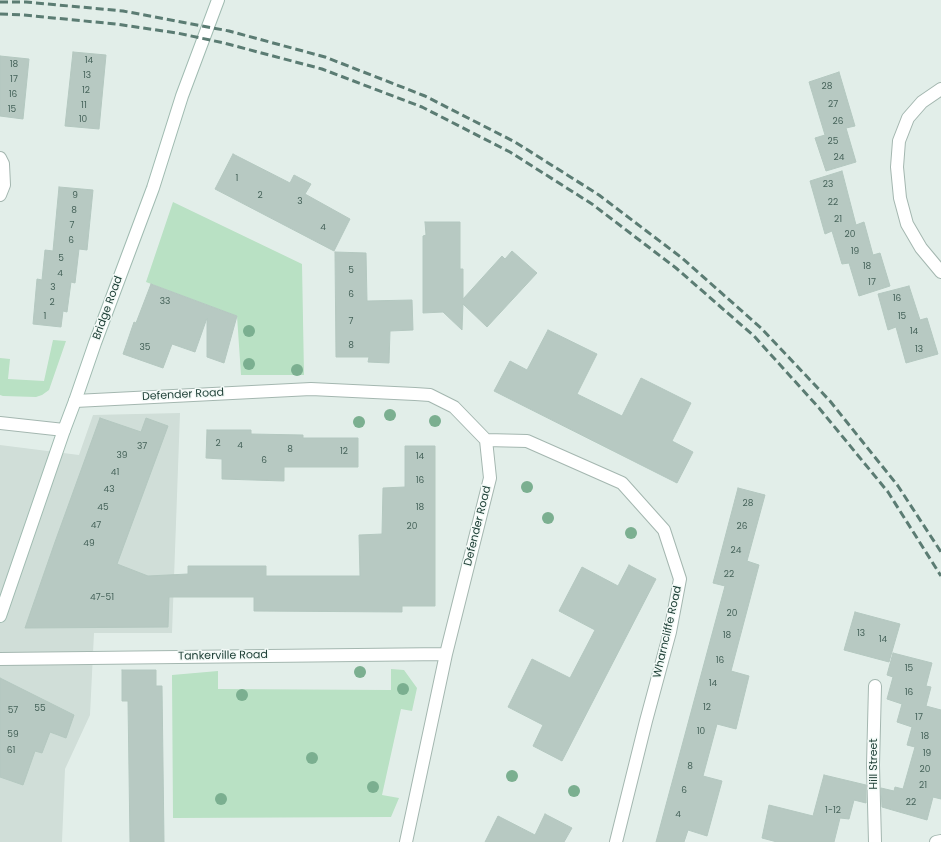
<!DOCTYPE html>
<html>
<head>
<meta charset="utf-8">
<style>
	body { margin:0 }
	canvas { display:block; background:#e2eee9 }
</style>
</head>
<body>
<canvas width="941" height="842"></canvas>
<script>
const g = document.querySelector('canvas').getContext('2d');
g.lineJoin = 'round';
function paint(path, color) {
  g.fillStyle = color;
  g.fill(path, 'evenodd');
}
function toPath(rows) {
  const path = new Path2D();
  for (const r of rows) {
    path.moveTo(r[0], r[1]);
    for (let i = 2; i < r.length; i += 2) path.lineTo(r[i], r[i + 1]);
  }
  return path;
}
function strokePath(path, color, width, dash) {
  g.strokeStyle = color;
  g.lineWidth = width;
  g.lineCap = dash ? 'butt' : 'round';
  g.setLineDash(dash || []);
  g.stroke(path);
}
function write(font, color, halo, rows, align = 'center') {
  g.font = font + ' Poppins,sans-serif';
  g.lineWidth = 3;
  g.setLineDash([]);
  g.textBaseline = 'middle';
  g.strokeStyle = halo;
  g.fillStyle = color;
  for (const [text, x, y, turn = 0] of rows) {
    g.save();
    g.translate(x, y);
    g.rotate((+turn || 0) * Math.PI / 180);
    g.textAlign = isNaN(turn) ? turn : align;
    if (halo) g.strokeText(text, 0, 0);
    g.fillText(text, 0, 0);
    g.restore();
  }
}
paint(toPath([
	[180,413,172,633,94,633,90,715,65,769,62,842,0,842,0,445,79,455,93,415]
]), '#d0ded8');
paint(toPath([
	[173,202,302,264,304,375,241,375,237,316,146,282],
	[53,340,66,341,49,390,42,395,36,397,3,396,0,395,0,358,10,359,8,379,44,381],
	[391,669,404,670,417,688,412,711,401,709,382,795,399,798,391,817,173,818,172,675,218,671,218,689,391,690]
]), '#b9e1c4');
const building = toPath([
	[73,52,106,55,99,129,65,126,73,52],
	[0,56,29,59,23,119,0,116,0,56],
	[839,72,855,126,846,128,856,162,826,171,815,138,825,135,809,82,839,72],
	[233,154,290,183,294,175,311,184,305,194,350,219,334,251,215,189,233,154],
	[842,171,856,225,864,222,873,255,880,253,890,286,859,296,849,263,842,264,832,231,825,234,810,181,842,171],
	[59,187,93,190,87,250,79,249,75,283,71,282,67,312,63,311,61,327,33,324,37,279,42,280,45,250,53,251,59,187],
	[425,222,460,222,460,269,463,269,463,299,502,256,505,259,512,251,537,273,487,327,463,304,462,330,443,312,423,313,423,236,426,235,425,222],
	[335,252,366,253,367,301,412,300,413,330,390,331,389,363,368,362,369,357,336,357,335,252],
	[151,284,237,316,224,363,207,357,207,318,195,352,172,344,163,368,123,354,134,322,136,323,151,284],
	[909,286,920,320,927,318,938,354,906,363,896,327,888,330,878,294,909,286],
	[548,330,597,354,577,394,622,416,641,378,691,403,672,441,693,452,677,483,494,391,510,361,527,370,548,330],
	[100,418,141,432,146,418,168,426,117,564,148,576,188,574,188,566,266,566,266,576,360,576,359,535,382,534,383,488,405,487,405,446,435,446,435,606,402,606,402,612,254,611,254,597,169,597,168,627,25,628,55,542,100,418],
	[207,430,251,430,251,434,303,435,303,438,358,438,358,467,284,467,284,481,222,479,222,459,206,458,207,430],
	[738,488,765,495,747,561,759,565,731,671,749,676,736,729,717,724,703,776,722,781,707,836,688,830,684,842,656,842,725,586,713,583,738,488],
	[629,565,656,579,562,761,533,746,543,725,508,707,532,659,570,678,595,630,559,611,582,567,618,586,629,565],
	[855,612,900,624,889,662,844,650,855,612],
	[893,653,932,663,926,686,931,687,926,706,941,710,941,799,933,797,927,820,882,807,881,788,894,791,895,787,903,789,915,747,907,745,912,727,897,722,902,704,887,699,893,677,887,675,893,653],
	[122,670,156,670,156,686,162,686,164,842,130,842,128,701,122,701,122,670],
	[0,678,74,715,66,738,50,732,42,753,35,751,23,785,0,777,0,678],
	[824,775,866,785,866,803,854,800,849,819,840,818,834,842,777,842,762,838,769,805,813,816,824,775],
	[545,814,572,828,564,842,485,842,498,816,535,835,545,814]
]);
paint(building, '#b7c9c2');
strokePath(building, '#b4c8c0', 1);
const street = toPath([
	[941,89,922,102,908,118,899,141,897,167,900,198,907,224,921,248,941,272],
	[0,158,3,164,4,185,0,195],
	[75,401,311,389,415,394,430,395,454,407,486,440,490,478,446,654,406,842],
	[0,423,64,430],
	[486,440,527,441,622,483,664,530,680,579,670,632,646,721,616,842],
	[0,659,446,654],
	[875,842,873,765,875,686],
	[936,842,941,841]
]);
const secondary = toPath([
	[0,616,64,430,75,401,95,343,153,188,182,96,218,0]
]);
strokePath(street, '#a4b7b0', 14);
strokePath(secondary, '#a0bbb1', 14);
strokePath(street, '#fff', 12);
strokePath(secondary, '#fff', 12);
strokePath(toPath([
	[0,2,26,2,123,11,229,31,325,57,425,96,515,142,599,195,682,258,761,328,830,401,898,486,941,552],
	[0,14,23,15,116,24,177,33,224,43,322,69,422,107,510,152,592,204,676,268,754,336,819,408,888,492,941,576]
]), '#5b7c73', 3, [8, 4]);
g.fillStyle = '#7baf90';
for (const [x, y] of [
	[249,331],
	[249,364],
	[297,370],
	[390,415],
	[435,421],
	[359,422],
	[527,487],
	[548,518],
	[631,533],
	[360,672],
	[403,689],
	[242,695],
	[312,758],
	[512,776],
	[373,787],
	[574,791],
	[221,799]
]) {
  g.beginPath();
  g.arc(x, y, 6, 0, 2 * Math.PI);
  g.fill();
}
write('9px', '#46635a', null, [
	["14",89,61],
	["18",14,65],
	["13",87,76],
	["17",14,80],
	["28",827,87],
	["12",86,91],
	["16",13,95],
	["27",833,105],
	["11",84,106],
	["15",12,110],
	["10",83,120],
	["26",838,122],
	["25",833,142],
	["24",839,158],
	["1",237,179],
	["23",828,185],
	["9",75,196],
	["2",260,196],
	["3",300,202],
	["22",833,203],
	["8",74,211],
	["21",838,220],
	["7",72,226],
	["4",323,228],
	["20",850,235],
	["6",71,241],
	["19",855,252],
	["5",61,259],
	["18",867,267],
	["5",351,271],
	["4",60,274],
	["17",872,283],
	["3",53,288],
	["6",351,295],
	["16",897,299],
	["33",165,302],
	["2",52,303],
	["1",45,317],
	["15",902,317],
	["7",351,322],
	["14",914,332],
	["8",351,346],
	["35",145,348],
	["13",919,350],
	["2",218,444],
	["4",240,446],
	["37",142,447],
	["8",290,450],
	["12",344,452],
	["39",122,456],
	["14",420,457],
	["6",264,461],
	["41",115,473],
	["16",420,481],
	["43",109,490],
	["28",748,504],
	["45",103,508],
	["18",420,508],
	["47",96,526],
	["20",412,527],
	["26",742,527],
	["49",89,544],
	["24",736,551],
	["22",729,575],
	["47-51",102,598],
	["20",732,614],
	["13",861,634],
	["18",727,636],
	["14",883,640],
	["16",720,661],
	["15",909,669],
	["14",713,684],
	["16",909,693],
	["12",707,708],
	["55",40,709],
	["57",13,711],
	["17",919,718],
	["10",701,732],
	["59",13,735],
	["18",925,737],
	["61",11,751],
	["19",927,754],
	["8",690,767],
	["20",925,770],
	["21",923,786],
	["6",684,791],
	["22",911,803],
	["1-12",833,811],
	["4",678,815]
]);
write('11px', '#204138', '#f3faf7', [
	["Bridge Road",108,308,-70],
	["Defender Road",183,395,-3],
	["Defender Road",478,526,-76],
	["Wharncliffe Road",668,632,-77],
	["Tankerville Road",223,656,-1],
	["Hill Street",874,764,-90]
]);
</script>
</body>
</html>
